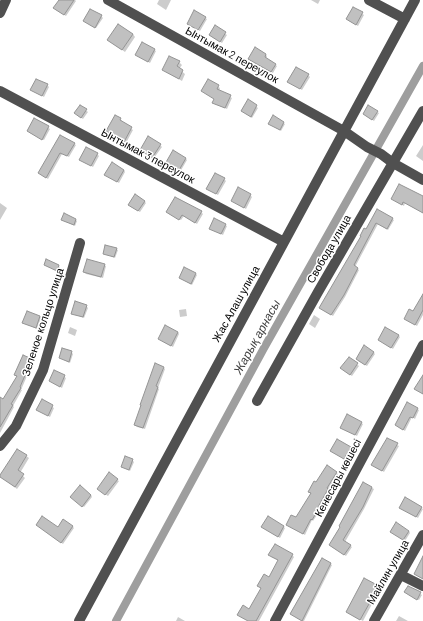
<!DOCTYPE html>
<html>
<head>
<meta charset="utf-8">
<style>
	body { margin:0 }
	canvas { display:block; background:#fff }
</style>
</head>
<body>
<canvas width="423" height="621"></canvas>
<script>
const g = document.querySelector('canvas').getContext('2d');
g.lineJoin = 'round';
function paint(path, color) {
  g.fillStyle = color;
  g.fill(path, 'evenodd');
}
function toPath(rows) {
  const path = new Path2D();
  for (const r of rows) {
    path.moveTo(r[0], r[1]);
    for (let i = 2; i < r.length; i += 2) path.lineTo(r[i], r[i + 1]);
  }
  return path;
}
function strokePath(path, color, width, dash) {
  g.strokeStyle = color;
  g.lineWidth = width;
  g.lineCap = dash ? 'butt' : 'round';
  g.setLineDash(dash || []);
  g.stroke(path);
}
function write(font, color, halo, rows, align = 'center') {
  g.font = font + ' Barlow,sans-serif';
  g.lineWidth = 3;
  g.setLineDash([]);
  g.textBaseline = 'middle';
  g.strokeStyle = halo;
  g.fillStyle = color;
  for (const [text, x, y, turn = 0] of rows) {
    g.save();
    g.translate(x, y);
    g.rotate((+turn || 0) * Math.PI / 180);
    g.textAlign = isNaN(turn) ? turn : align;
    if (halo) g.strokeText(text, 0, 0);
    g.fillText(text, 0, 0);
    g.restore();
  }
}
paint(toPath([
	[60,0,75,0,76,1,66,16,56,10],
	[159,0,171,0,166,10,157,4],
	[311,0,320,0,318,4],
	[354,8,364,15,358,26,349,21],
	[101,16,103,18,96,28,86,22],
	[205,18,207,19,200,31,189,25],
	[215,26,227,35,222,43,210,35],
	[133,34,135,37,125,52,108,40],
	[142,43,156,51,150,63,138,56],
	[266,55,267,56,266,59,277,66,273,73,251,60],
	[179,62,182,65,179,69,185,74,182,81,163,70],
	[308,75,310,77,302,90,290,83],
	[208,80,220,88,219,91,232,98,227,109,215,104,215,99],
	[47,85,49,87,44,97,33,91],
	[248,101,258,108,252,118,242,111],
	[80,106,88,112,83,119,77,115],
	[377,112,379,113,374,121,364,114],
	[274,117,285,124,281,131,271,125],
	[35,119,50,129,44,140,30,133],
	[120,119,122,121,121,122,133,130,126,143,109,132],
	[60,136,76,145,69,157,62,154,48,179,41,174],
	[160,145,162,147,154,158,142,151],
	[423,145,423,161,416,156],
	[97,154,99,156,93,167,80,160],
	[185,158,187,160,180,172,168,165],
	[124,170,125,172,119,183,107,176],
	[224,179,226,181,218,195,209,190],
	[250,195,252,197,246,209,234,202],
	[423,197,423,213,405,203,404,206,392,199],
	[144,201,146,203,140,212,131,207],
	[0,203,7,208,0,220],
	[378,210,394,220,388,230,378,224,355,267,359,270,345,297,333,316,320,308],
	[201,212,203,214,197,224,184,216,181,220,169,214],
	[62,220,76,220,77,221,75,226],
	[225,225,227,226,223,235,212,230],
	[116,249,118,250,115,258,104,253],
	[45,265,58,266,60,267,58,272],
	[104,265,106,266,103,278,86,274,84,272],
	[196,274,197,275,192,285,180,278],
	[423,297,423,315,417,326,405,319,414,312],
	[86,306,88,308,84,318,72,313],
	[186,309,187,316,180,317,179,310],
	[314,315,320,319,315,328,309,324],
	[40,316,41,318,37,329,24,323],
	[70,327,77,330,75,336,68,333],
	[178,332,179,334,173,347,161,340],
	[398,335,400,337,393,349,381,341],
	[71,352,73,354,70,363,60,358],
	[373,352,375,354,367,366,358,361],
	[23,356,33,362,21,390,22,390,13,406,14,407,0,433,0,400,3,400,17,377,15,375],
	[349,358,359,366,352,376,343,370],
	[164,368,165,369,158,388,159,389,145,429,137,427,135,425],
	[55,371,66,378,62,388,50,381],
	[42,401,54,408,50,417,39,411],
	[417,409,419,410,415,419,412,417,405,431,396,425],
	[361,423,363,424,357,436,343,429],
	[387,439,399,446,384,472,374,466],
	[350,448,352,450,346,460,331,451],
	[18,450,29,458,20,473,25,478,17,489,3,478],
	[132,460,134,462,130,471,122,467],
	[327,467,338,474,328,490,329,491,318,511,319,512,313,521,312,520,305,535,287,525,296,519,311,494,309,491,317,483],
	[117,480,119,481,108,496,100,491],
	[363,483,374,489,364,509,345,542,352,547,346,556,332,547],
	[91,495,92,497,84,507,73,499],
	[421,508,423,509,418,518,402,509],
	[268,517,285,528,280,538,264,528],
	[39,526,59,529,72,526,74,528,63,544],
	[409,531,410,533,405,541,391,532],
	[292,555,294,557,259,621,248,621,249,610,262,589,258,586,269,578,279,561,271,557],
	[323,559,332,565,304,621,302,621,291,614],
	[378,587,380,589,363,621,350,614],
	[408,587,422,595,419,600,407,593],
	[399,616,408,621,396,621],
	[178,617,185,621,176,621]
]), '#0003');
strokePath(toPath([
	[116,621,264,348,423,66]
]), '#9e9e9e', 8);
const building = toPath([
	[59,0,74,0,64,15,53,8,59,0],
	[353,7,363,12,356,25,346,19,353,7],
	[90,9,102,15,95,28,83,21,90,9],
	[194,10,206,17,198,30,187,24,194,10],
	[118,24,133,34,122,50,107,40,118,24],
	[215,25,226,32,220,42,209,35,215,25],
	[142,42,155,49,148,62,135,55,142,42],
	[255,47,266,54,265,57,276,64,271,72,248,59,255,47],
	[169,56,180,61,177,66,183,70,179,79,162,70,169,56],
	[296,67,309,74,300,89,287,82,296,67],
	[36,79,48,84,42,96,30,90,36,79],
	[208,79,219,85,217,89,231,95,225,108,212,103,214,99,201,91,208,79],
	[248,99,257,105,251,117,241,111,248,99],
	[80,105,87,109,81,118,74,113,80,105],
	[368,105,378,111,372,120,363,114,368,105],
	[115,115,121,118,120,120,132,127,124,142,106,131,115,115],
	[273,115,284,122,280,130,268,124,273,115],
	[34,118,49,126,42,140,27,131,34,118],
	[60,135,75,143,67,156,60,153,46,178,38,173,60,135],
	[148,136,161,144,152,158,140,150,148,136],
	[86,147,98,153,91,166,79,160,86,147],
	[173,150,186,158,178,172,165,164,173,150],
	[112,162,124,170,117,182,104,175,112,162],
	[215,173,225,178,216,194,206,189,215,173],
	[399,184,423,196,423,213,403,202,402,205,391,199,399,184],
	[238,187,251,194,244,208,231,201,238,187],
	[135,194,145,201,138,211,128,205,135,194],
	[175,197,202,211,195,223,182,215,179,220,166,212,175,197],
	[377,209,393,218,387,229,376,223,354,265,358,268,344,295,331,315,319,308,361,236,360,236,364,228,366,229,377,209],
	[64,213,76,219,74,225,61,220,64,213],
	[214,218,226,224,221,234,209,229,214,218],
	[105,245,117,248,114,257,103,254,105,245],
	[46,259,59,265,57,271,44,265,46,259],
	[87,259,105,264,101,277,83,272,87,259],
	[184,267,196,273,191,284,179,278,184,267],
	[423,294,423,310,415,325,404,319,409,309,413,311,423,294],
	[75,301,87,305,83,317,71,314,75,301],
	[27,311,40,316,36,328,22,323,27,311],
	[165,325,178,332,171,346,158,339,165,325],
	[385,327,399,335,391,348,378,340,385,327],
	[364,345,374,352,365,365,356,359,364,345],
	[62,348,72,351,69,362,59,358,62,348],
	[23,355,32,359,20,387,21,388,11,404,13,405,0,427,0,397,3,399,17,376,14,375,23,355],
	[349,357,358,363,350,375,340,368,349,357],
	[155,363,164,367,156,386,158,387,143,428,134,425,141,405,140,405,155,363],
	[54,370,65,375,60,387,49,381,54,370],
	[423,375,423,394,414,389,423,375],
	[42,399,53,405,48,416,36,410,42,399],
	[407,402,418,408,413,418,410,417,403,430,395,425,407,402],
	[347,414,362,422,355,435,340,428,347,414],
	[387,438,398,443,382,471,371,465,387,438],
	[337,439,351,447,344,459,330,451,337,439],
	[17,449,27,455,18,470,24,474,15,487,0,477,0,475,17,449],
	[125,456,133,459,129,470,121,467,125,456],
	[327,465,337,472,327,488,328,489,317,509,318,510,312,520,311,519,303,534,286,525,291,515,296,517,311,493,308,492,314,481,316,482,327,465],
	[109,472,118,479,105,495,97,489,109,472],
	[363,482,372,487,363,507,343,540,351,545,344,555,329,545,340,527,339,526,363,482],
	[80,485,91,495,82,507,70,497,80,485],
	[405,497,422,507,416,517,399,508,405,497],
	[42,516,58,527,63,519,73,526,61,543,36,525,42,516],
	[268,516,284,526,278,537,261,527,268,516],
	[396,522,409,531,403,540,390,532,396,522],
	[275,544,293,554,256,621,248,621,237,615,243,605,249,609,261,588,257,586,264,574,269,577,278,560,268,555,275,544],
	[423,556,423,579,414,574,423,556],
	[322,558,331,563,302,621,290,614,322,558],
	[364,578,379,586,360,620,346,612,364,578],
	[408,586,421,592,417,600,404,592,408,586]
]);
paint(building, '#c0c0c0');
strokePath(building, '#949494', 1);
strokePath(toPath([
	[108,0,344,131,367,147,381,154,393,163,423,180],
	[369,0,405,19],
	[0,13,6,0],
	[0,91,284,242],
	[257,401,318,292,423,111],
	[0,446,16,426,43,370,80,243],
	[401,575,423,586],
	[79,621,415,0],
	[275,621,423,345],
	[374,621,423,535]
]), '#505050', 10);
write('11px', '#000', '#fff', [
	["Ынтымак 2 переулок",232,55,29],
	["Ынтымак 3 переулок",148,156,28],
	["Свобода улица",329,249,-60],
	["Жас Алаш улица",236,304,-61],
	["Зеленое кольцо улица",43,322,-72],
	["Кенесары көшесі",338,478,-62],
	["Майлин улица",388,572,-60]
]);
write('italic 12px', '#3f3f3f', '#fff', [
	["Жарық арнасы",257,337,-61]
]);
</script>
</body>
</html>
